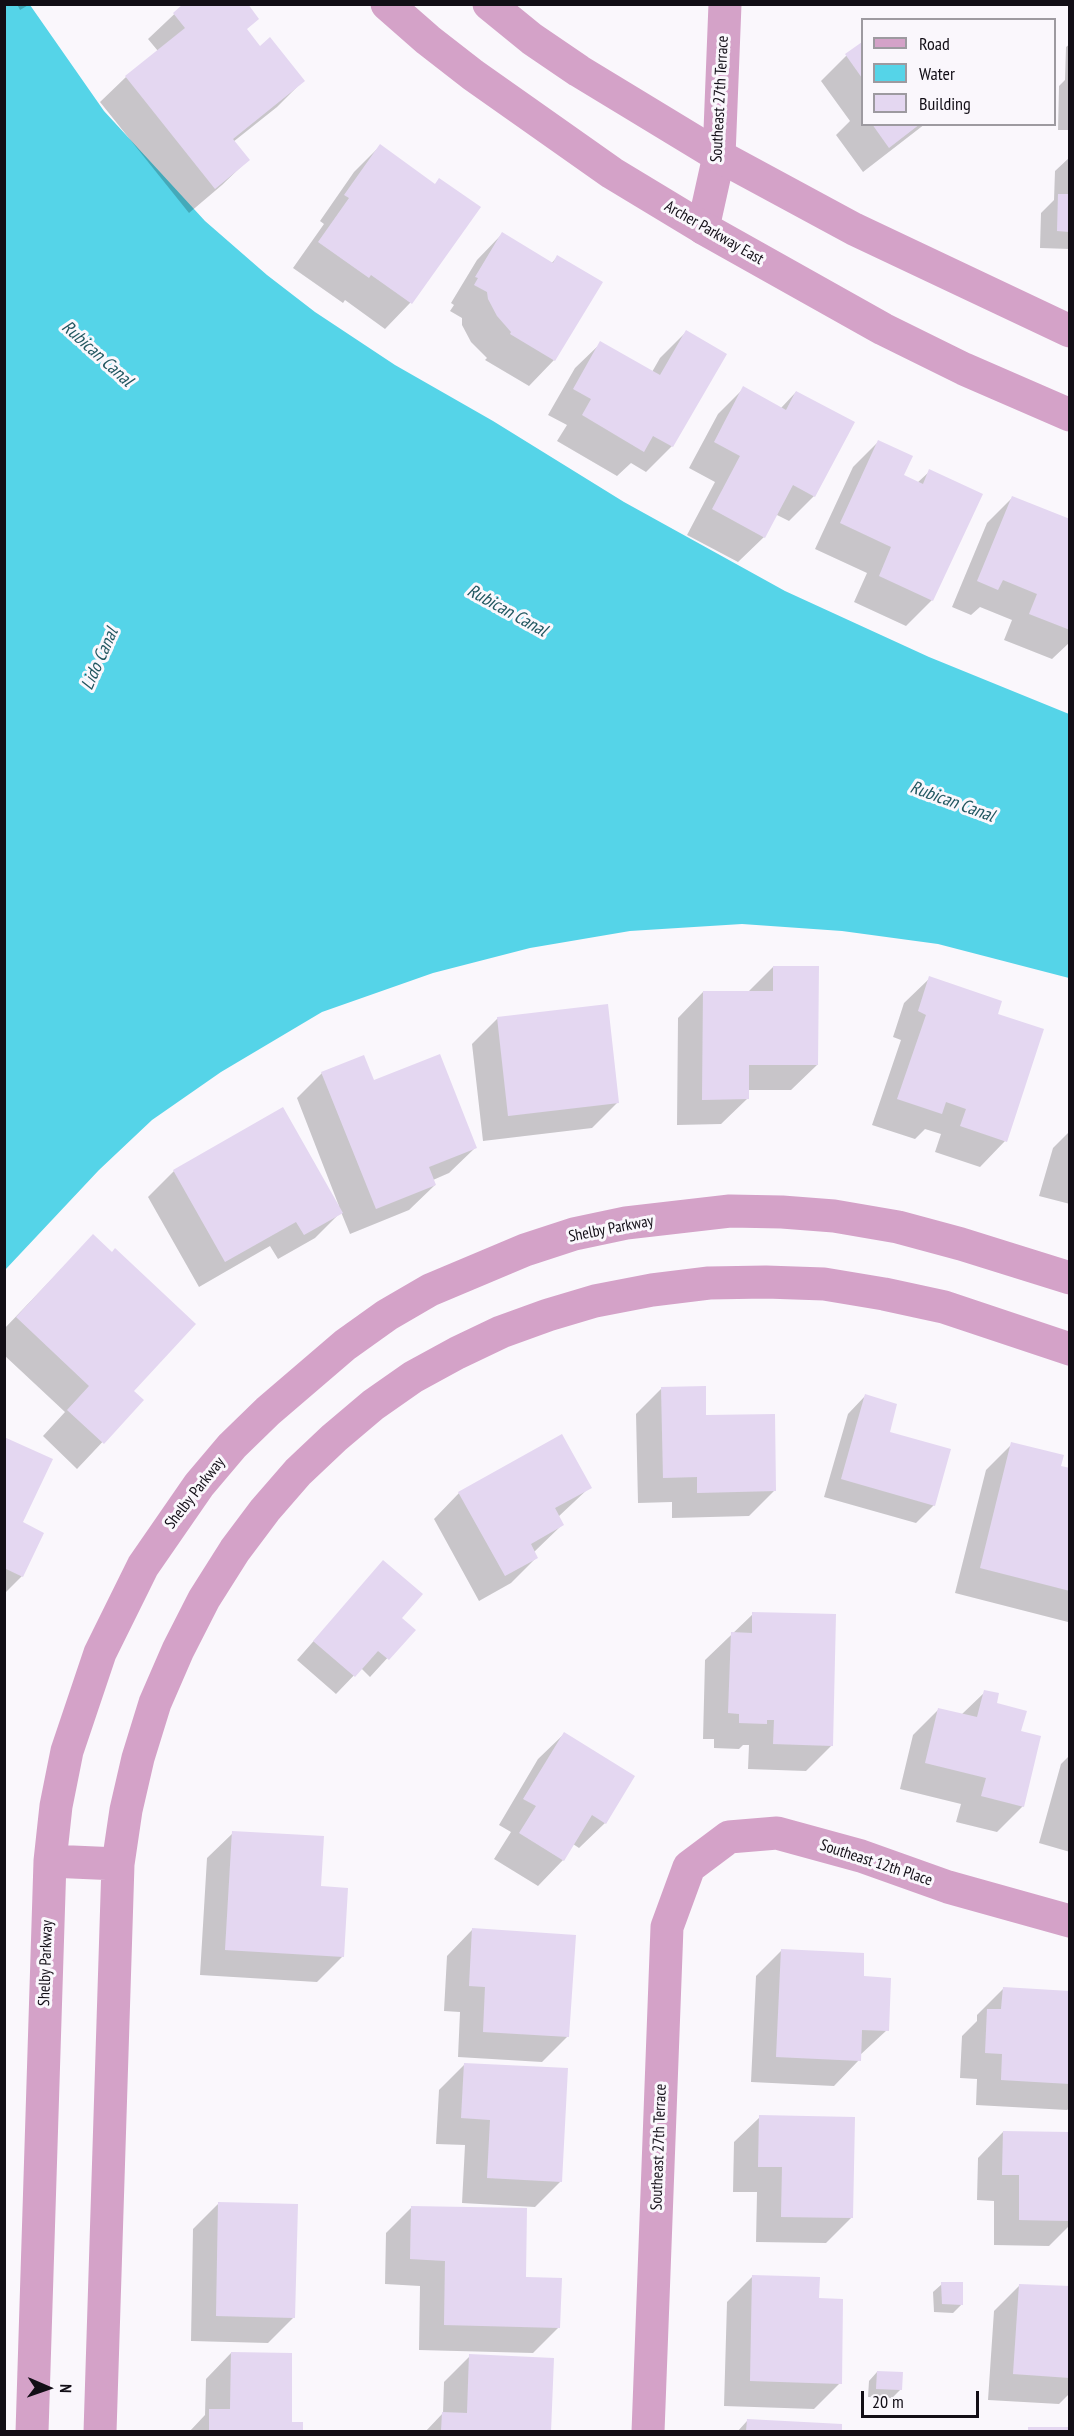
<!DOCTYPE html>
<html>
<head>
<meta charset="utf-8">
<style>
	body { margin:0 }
	#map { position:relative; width:1074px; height:2436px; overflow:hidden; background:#faf7fc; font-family:"PT Sans Narrow",sans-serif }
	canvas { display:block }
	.frame { position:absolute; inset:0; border:6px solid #120e16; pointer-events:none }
	.legend { position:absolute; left:861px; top:18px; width:195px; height:108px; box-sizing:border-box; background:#faf7fc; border:2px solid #9d9aa0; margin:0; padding:8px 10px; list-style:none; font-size:18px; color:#120e16 }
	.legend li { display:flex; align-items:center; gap:12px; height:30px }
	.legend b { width:30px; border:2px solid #9d9aa0 }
	.north { position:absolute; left:18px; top:2358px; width:60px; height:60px; -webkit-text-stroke:4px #faf7fc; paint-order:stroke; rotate:92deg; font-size:16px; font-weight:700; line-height:24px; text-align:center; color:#120e16 }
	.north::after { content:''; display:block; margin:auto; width:21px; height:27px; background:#120e16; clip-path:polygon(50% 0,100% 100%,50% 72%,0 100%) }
	.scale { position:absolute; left:861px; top:2391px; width:118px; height:27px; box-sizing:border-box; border:3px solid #120e16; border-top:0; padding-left:8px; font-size:18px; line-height:21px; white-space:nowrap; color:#120e16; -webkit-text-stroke:4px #faf7fc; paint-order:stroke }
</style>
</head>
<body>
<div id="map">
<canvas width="1074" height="2436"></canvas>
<div class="frame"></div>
<ul class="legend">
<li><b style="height:8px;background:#d4a2c8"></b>Road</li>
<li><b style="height:16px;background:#55d4e8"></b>Water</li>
<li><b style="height:16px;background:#e4d7f1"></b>Building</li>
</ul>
<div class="north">N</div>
<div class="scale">20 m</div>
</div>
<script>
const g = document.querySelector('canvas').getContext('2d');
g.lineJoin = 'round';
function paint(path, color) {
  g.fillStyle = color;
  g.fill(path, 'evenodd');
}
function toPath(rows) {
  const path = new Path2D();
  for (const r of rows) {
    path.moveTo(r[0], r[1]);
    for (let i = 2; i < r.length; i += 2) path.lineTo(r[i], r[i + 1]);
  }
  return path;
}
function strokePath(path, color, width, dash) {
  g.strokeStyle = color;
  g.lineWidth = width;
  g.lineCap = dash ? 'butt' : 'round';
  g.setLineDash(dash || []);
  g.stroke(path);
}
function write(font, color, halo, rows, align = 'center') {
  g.font = font + ' "PT Sans Narrow",sans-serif';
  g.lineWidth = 6;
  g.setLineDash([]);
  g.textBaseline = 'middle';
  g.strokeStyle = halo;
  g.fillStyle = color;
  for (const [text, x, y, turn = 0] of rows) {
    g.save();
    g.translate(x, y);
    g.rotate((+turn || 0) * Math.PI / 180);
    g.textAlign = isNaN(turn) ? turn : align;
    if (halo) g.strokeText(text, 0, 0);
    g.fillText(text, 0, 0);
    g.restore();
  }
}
paint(toPath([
	[30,5,104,111,205,221,267,275,315,312,395,365,493,421,624,502,785,591,929,657,1069,714,1069,978,938,944,842,931,742,924,630,931,530,948,433,973,322,1012,221,1072,152,1120,99,1170,5,1270,4,5]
]), '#55d4e8');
paint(toPath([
	[17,4,30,4,20,10],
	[185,4,246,30,260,48,303,81,277,107,233,142,248,160,222,185,189,213,100,102,126,77,158,51,148,39],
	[862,44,862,124,925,124,863,172,836,135,850,121,821,81,846,56],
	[1070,44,1070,130,1058,130,1059,86,1065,80,1066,47],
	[380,146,435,185,479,208,410,303,385,329,345,300,343,303,293,268,324,224,320,221,354,172],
	[1070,157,1070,249,1040,248,1041,213,1054,200,1055,171],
	[502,234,551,264,557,257,554,360,529,386,485,360,487,358,471,342,462,325,462,318,450,311,454,305,451,303,477,260],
	[686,332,672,446,646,472,631,463,617,476,557,441,567,425,548,415,575,368,601,343,652,372,660,358],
	[744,388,781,408,796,392,814,496,789,521,775,514,764,537,738,562,687,535,715,482,689,468,718,414],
	[878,442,902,476,917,483,930,471,932,600,906,626,854,602,867,573,815,549,853,467],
	[1012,498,1070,521,1070,642,1052,659,1004,640,1012,620,980,607,971,615,952,607,987,523],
	[773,967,817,1065,791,1090,747,1090,747,1099,721,1124,677,1125,678,1018,703,992,748,992],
	[930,978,996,1015,1005,1141,980,1167,935,1152,941,1134,925,1129,915,1139,872,1125,901,1040,893,1037,904,1003],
	[498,1018,617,1103,592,1128,483,1141,472,1044],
	[322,1073,373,1082,475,1148,449,1173,433,1180,435,1185,409,1210,350,1234,341,1212,315,1238,278,1259,270,1246,199,1287,148,1197,174,1171,339,1206,297,1098],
	[1070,1131,1070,1204,1039,1196,1053,1148],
	[93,1236,132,1391,142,1400,77,1469,43,1436,65,1412,4,1355,4,1329],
	[662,1388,705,1417,775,1490,749,1516,672,1518,672,1502,638,1503,636,1414],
	[865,1396,934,1505,916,1523,824,1497,848,1414],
	[4,1438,21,1523,22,1576,4,1594],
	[1012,1444,1059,1467,1070,1470,1070,1620,1068,1622,955,1593,986,1470],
	[590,1487,558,1517,562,1525,534,1552,537,1557,511,1583,479,1601,434,1519,459,1493],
	[383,1562,400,1618,413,1630,370,1677,361,1668,336,1694,297,1660],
	[753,1614,832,1745,806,1771,748,1769,749,1745,743,1745,739,1749,714,1748,714,1739,703,1739,705,1660],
	[985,1692,1019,1732,1023,1806,997,1832,956,1822,961,1804,900,1789,913,1735,939,1709,961,1715],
	[564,1734,605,1823,579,1848,573,1844,563,1860,538,1886,494,1859,511,1832,499,1825,538,1759],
	[1070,1755,1070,1852,1039,1843,1061,1764],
	[233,1833,319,1887,343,1956,317,1982,200,1975,207,1858],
	[472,1930,568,2036,542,2062,458,2057,460,2012,444,2011,447,1956],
	[782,1950,862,1978,887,2030,859,2056,859,2060,834,2086,751,2082,756,1976],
	[1003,1989,1070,1992,1070,2108,1067,2110,976,2105,977,2079,960,2078,962,2036,977,2021,977,2015],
	[464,2065,561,2181,535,2207,462,2203,465,2145,436,2144,439,2090],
	[760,2117,852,2217,826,2243,756,2242,757,2192,733,2192,734,2142],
	[1003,2132,1070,2134,1070,2225,1049,2246,994,2245,994,2201,977,2200,978,2158],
	[219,2203,293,2318,268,2343,191,2341,193,2229],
	[412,2207,524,2278,559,2327,533,2353,419,2350,420,2286,385,2284,386,2233],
	[753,2276,818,2300,840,2383,814,2409,724,2406,727,2302],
	[942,2284,962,2304,953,2313,934,2312,933,2292],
	[1020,2285,1070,2288,1070,2393,1059,2404,988,2400,994,2311],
	[231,2353,290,2424,301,2432,189,2432,205,2415,206,2379],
	[470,2356,549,2432,425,2432,443,2413,444,2382],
	[877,2372,901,2389,892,2398,868,2397,869,2381],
	[747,2421,840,2432,737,2432]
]), '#0003');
paint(toPath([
	[183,4,248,4,259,19,247,29,260,46,270,37,305,81,233,139,250,160,215,189,125,76,185,28,173,13],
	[862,42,862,78,845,54],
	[872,124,920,124,889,148],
	[380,144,435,184,439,178,481,207,412,304,371,275,369,278,318,242,349,198,344,195],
	[1058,194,1070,194,1070,232,1057,231],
	[502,232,553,263,557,255,603,282,555,361,510,334,511,332,497,316,488,299,487,292,474,285,478,278,475,277],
	[686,330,727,354,673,447,653,436,644,452,582,415,591,399,573,389,600,341,660,375],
	[743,386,786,410,796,391,855,422,815,497,793,485,765,538,712,509,740,456,714,442],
	[878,440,913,456,904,475,923,484,929,469,983,494,933,601,879,576,891,547,840,523],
	[1012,496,1070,519,1070,630,1029,614,1037,594,1003,580,998,590,977,581],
	[773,966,819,966,818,1065,749,1065,749,1099,702,1100,703,991,773,991],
	[929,976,1002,1001,998,1014,1044,1029,1007,1142,960,1126,966,1109,946,1102,942,1114,897,1099,926,1015,918,1011],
	[608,1004,619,1103,508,1116,497,1017],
	[440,1054,477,1148,429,1167,436,1185,376,1209,321,1072,364,1055,374,1080],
	[283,1107,343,1213,304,1235,296,1222,225,1262,173,1170],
	[93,1234,112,1252,115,1248,196,1324,134,1391,144,1400,104,1444,67,1410,89,1386,16,1317],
	[706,1386,706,1415,775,1414,776,1491,697,1493,697,1477,663,1478,661,1387],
	[865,1394,897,1404,890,1432,951,1449,935,1506,841,1479],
	[562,1434,592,1488,555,1508,564,1525,531,1544,538,1558,505,1576,458,1492],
	[4,1437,53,1459,23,1522,44,1533,23,1577,4,1568],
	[1011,1442,1064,1455,1061,1466,1070,1468,1070,1591,980,1568],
	[383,1560,423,1594,402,1618,416,1630,389,1660,378,1651,355,1677,313,1641],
	[752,1612,836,1614,833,1746,773,1744,774,1720,767,1720,767,1724,739,1723,739,1714,728,1713,731,1632,752,1633],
	[984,1690,999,1693,997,1703,1027,1711,1021,1731,1041,1736,1024,1807,981,1796,986,1778,925,1763,938,1708,977,1717],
	[564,1732,635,1776,606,1824,592,1815,564,1861,519,1833,536,1806,523,1799],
	[232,1831,324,1836,321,1886,348,1888,344,1957,225,1950],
	[472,1928,576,1935,569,2037,483,2032,485,1987,469,1986],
	[781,1949,864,1953,864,1976,891,1978,889,2031,862,2030,861,2061,776,2057],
	[1003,1987,1070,1991,1070,2084,1001,2080,1002,2054,985,2053,987,2009,1001,2009],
	[464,2063,568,2068,562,2182,487,2178,490,2120,461,2118],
	[759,2115,855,2117,853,2218,781,2217,782,2167,758,2167],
	[1003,2131,1070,2132,1070,2221,1019,2220,1019,2175,1002,2175],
	[218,2202,298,2204,295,2318,216,2316],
	[411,2206,527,2208,526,2277,562,2278,560,2328,444,2325,445,2261,410,2259],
	[752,2275,820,2277,819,2298,843,2299,842,2384,750,2381],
	[941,2282,963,2282,963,2305,942,2304],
	[1019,2284,1070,2286,1070,2378,1013,2374],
	[231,2352,292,2353,292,2422,303,2422,303,2432,209,2432,209,2409,230,2409],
	[469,2354,554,2358,551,2432,441,2432,442,2412,467,2413],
	[877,2371,903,2372,902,2390,876,2389],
	[747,2419,842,2424,842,2432,746,2432],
	[1028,2427,1070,2427,1070,2432,1028,2432]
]), '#e4d7f1');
strokePath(toPath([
	[703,228,719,156,725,4],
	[648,2432,667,1927,689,1867,729,1837,777,1833,861,1856,948,1887,1070,1921]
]), '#d4a2c8', 33);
strokePath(toPath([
	[387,4,428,40,473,75,612,173,703,228,883,329,964,369,1070,415],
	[489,4,532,39,579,71,719,156,854,229,1070,331],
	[50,1861,118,1864],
	[32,2432,50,1861,56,1806,67,1751,100,1653,143,1566,199,1485,232,1446,268,1411,345,1345,387,1315,430,1290,525,1250,574,1234,626,1223,730,1211,782,1212,834,1216,898,1227,961,1244,1070,1278],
	[100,2432,118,1864,126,1810,138,1758,155,1703,178,1650,204,1599,235,1550,265,1510,298,1472,334,1438,373,1405,413,1377,457,1353,501,1332,548,1315,595,1301,652,1290,709,1283,766,1282,824,1284,884,1294,944,1307,1070,1349]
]), '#d4a2c8', 33);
write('16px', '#120e16', '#faf7fc', [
	["Southeast 27th Terrace",720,99,-87],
	["Archer Parkway East",714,233,30],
	["Shelby Parkway",611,1229,-11],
	["Shelby Parkway",195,1493,-52],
	["Southeast 12th Place",876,1863,18],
	["Shelby Parkway",46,1963,-88],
	["Southeast 27th Terrace",659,2147,-88]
]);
write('italic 18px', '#225760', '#faf7fc', [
	["Rubican Canal",97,354,42],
	["Rubican Canal",507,611,29],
	["Lido Canal",100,659,-66],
	["Rubican Canal",952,802,20]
]);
</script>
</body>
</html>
